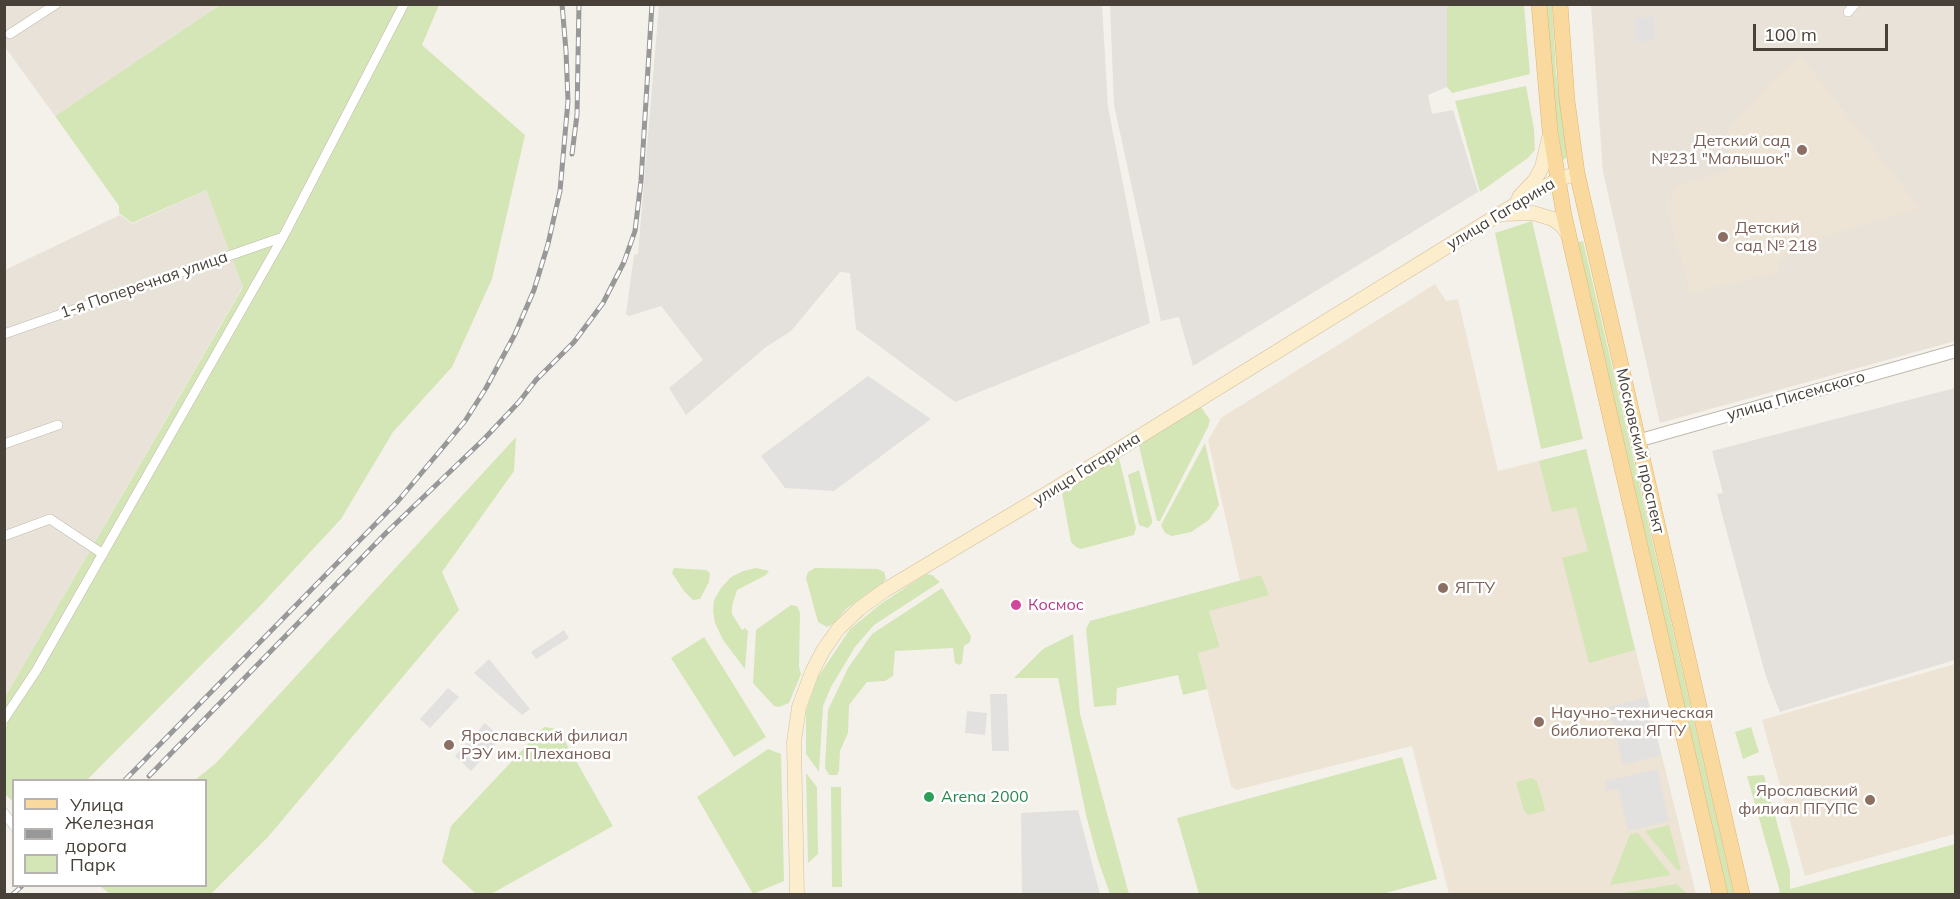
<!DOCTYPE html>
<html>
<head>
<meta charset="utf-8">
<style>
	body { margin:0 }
	#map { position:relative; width:1960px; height:899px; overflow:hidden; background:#f4f1eb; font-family:Mulish,sans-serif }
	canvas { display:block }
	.frame { position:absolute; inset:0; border:6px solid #484139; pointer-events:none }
	.legend { position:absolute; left:12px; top:779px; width:195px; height:108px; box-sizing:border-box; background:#fff; border:2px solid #b6b3b0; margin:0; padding:8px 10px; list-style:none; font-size:18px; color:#484139 }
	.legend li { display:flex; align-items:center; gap:12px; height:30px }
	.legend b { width:30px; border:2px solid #b6b3b0 }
	.scale { position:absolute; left:1753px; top:24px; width:135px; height:27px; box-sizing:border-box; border:3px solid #484139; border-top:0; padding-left:8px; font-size:18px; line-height:21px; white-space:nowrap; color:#484139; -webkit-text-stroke:4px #fff; paint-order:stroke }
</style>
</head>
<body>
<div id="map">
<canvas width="1960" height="899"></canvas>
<div class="frame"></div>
<ul class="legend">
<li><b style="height:8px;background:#fad99e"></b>Улица</li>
<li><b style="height:8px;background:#989898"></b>Железная дорога</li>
<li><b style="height:16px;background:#d4e6b6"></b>Парк</li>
</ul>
<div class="scale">100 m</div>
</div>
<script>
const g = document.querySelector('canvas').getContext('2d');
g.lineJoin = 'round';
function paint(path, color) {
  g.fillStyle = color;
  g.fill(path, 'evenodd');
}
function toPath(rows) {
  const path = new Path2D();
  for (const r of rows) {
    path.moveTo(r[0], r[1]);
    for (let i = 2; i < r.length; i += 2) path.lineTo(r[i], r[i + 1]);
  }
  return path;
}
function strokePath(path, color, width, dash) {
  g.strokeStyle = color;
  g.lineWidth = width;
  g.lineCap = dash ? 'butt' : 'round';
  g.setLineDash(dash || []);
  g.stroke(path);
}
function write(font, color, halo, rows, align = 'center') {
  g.font = font + ' Mulish,sans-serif';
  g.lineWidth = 5;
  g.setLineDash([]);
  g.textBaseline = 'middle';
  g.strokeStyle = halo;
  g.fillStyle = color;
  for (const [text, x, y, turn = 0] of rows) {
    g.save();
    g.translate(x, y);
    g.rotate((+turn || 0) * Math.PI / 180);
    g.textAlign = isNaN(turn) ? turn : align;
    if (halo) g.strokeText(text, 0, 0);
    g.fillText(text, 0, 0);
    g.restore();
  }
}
paint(toPath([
	[4,5,220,5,55,116,5,47],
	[1591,5,1955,5,1955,341,1660,423,1603,172],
	[206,190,243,286,5,697,5,270,120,215,132,224]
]), '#e8e2d9');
paint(toPath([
	[659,5,1102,5,1108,107,1150,323,955,402,856,329,850,273,840,272,791,331,766,347,686,415,669,388,703,360,661,306,629,316,626,314,634,255,638,254],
	[1110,5,1447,5,1447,87,1428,95,1432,114,1453,110,1478,192,1193,366,1179,317,1161,321,1114,105],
	[1955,388,1955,660,1780,712,1766,677,1723,518,1717,494,1723,493,1712,451]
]), '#e4e0dc');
paint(toPath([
	[1800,55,1920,208,1825,236,1780,259,1777,256,1779,272,1690,293,1667,208,1676,186,1730,170,1727,130,1771,82],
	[1435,284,1446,301,1458,299,1498,471,1586,449,1696,894,1449,894,1412,746,1236,790,1231,786,1198,652,1220,647,1209,610,1261,575,1240,581,1208,440,1221,418],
	[1955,664,1955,834,1805,876,1762,720]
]), '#ede4d5');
paint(toPath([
	[220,5,439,5,422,45,525,135,492,279,452,367,393,432,341,519,260,606,87,780,14,780,13,802,5,794,4,730,7,725,5,697,243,287,206,190,132,223,119,213,119,206,55,116],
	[1447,5,1524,5,1530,74,1452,93,1447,87],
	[1547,5,1552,5,1556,73,1567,157,1564,160,1562,157,1554,102],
	[1526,86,1534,129,1535,150,1528,158,1480,192,1455,101],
	[1532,221,1583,439,1541,449,1495,233],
	[1583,241,1734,894,1728,894,1578,242],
	[1199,404,1210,420,1208,427,1160,521,1157,521,1138,442],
	[516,437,514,471,442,572,459,610,268,837,211,894,110,894,100,886,206,886,206,780,195,780,216,763],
	[1205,443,1219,505,1209,520,1191,532,1172,536,1165,533,1161,525],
	[1586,449,1635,650,1589,663,1562,558,1588,551,1576,507,1552,512,1539,461],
	[1118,454,1136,528,1134,535,1081,549,1076,547,1071,542,1062,493,1066,485],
	[1139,470,1152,520,1152,523,1148,528,1139,525,1128,475],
	[674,568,706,570,710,573,709,582,700,599,693,600,684,591,672,573],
	[756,568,769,571,766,575,737,590,732,606,732,614,742,630,745,628,748,631,745,669,723,640,715,623,713,611,714,600,721,588,731,577,743,571],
	[815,568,878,569,884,572,886,578,882,584,847,608,833,624,827,627,818,622,806,578,808,572],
	[926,574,932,575,940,582,874,625,855,647,831,687,823,706,819,772,806,754,806,711,818,677,850,629,882,603],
	[1261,575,1269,595,1209,611,1220,647,1198,653,1207,689,1183,695,1178,675,1117,688,1116,705,1094,707,1086,629,1090,621],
	[942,588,971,636,970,642,964,646,962,663,959,665,955,663,953,648,895,651,893,676,885,681,867,682,849,705,848,733,840,751,839,771,837,775,829,775,825,768,828,710,848,668,872,634],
	[791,605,797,606,800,613,799,667,801,674,789,703,779,707,774,706,753,683,756,630],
	[1073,634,1080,714,1129,894,1110,894,1098,860,1086,815,1058,678,1014,678,1043,649],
	[704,637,766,737,734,757,671,658],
	[544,727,558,729,613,826,491,894,476,894,442,862,451,826],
	[1751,727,1759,752,1743,759,1735,732],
	[768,749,781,754,784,881,753,894,697,797],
	[1402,757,1437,879,1382,894,1199,894,1177,818],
	[806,773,817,787,818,854,808,863],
	[1764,775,1790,871,1790,889,1955,844,1955,894,1772,894,1780,892,1747,776],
	[1531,778,1537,781,1545,809,1544,811,1529,815,1524,811,1516,782],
	[831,787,841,787,842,887,832,887],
	[1669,825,1681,870,1677,870,1645,831],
	[1638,833,1671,875,1610,885,1630,834],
	[1677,884,1687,894,1615,894]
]), '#d4e6b6');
paint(toPath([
	[1654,17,1655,41,1636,42,1635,18],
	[868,376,931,419,834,491,785,488,761,456],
	[564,630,569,638,536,659,531,652],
	[489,659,530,709,522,715,474,673],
	[448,688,459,697,430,728,420,719],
	[990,694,1007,694,1009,751,992,751],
	[1647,697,1661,755,1623,765,1609,707],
	[967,711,987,713,985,735,965,733],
	[485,723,501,738,471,771,455,756],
	[1657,769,1669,821,1628,831,1618,789,1607,791,1605,781],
	[1078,810,1100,894,1022,894,1021,813]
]), '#e3e1df');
const minor = toPath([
	[1848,12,1855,4],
	[10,34,56,4],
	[4,334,283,237],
	[4,444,58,425],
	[4,536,50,519,103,554],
	[4,719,36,671,283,237,404,4],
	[4,813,14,826]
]);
const tertiary = toPath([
	[1637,441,1956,351]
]);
const secondary = toPath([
	[1519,197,1535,180,1542,167,1549,138],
	[1502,214,1533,213,1553,219,1562,226,1568,234],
	[797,894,794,742,799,707,812,672,824,649,839,628,859,609,885,590,1056,488,1529,196,1557,180,1577,173]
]);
const primary = toPath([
	[1539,4,1550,131,1564,215,1720,894],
	[1560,4,1567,100,1577,173,1742,894]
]);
strokePath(minor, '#c0b8ad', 10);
strokePath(tertiary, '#c0b8ad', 14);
strokePath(secondary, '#d2c09c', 15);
strokePath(primary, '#dfb46e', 16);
strokePath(minor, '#fff', 9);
strokePath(tertiary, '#fff', 12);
strokePath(secondary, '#fcedcd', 14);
strokePath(primary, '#fad99e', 15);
const rail = toPath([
	[572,154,577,115,579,4],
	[149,776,387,532,484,439,519,402,536,380,574,342,603,303,624,262,635,231,641,181,652,4],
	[125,780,398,501,465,421,486,388,515,334,534,290,548,244,560,191,568,101,566,51,562,4],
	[13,894,22,886]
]);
strokePath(rail, '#989898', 5);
strokePath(rail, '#fff', 3, [9]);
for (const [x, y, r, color] of [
	[1802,150,6,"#8d6e63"],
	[1723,237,6,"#8d6e63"],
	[1443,588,6,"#8d6e63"],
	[1016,605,6,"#d1479c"],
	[1539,722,6,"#8d6e63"],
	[449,745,6,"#8d6e63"],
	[929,797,6,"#2e9e5b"],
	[1870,800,6,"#8d6e63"]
]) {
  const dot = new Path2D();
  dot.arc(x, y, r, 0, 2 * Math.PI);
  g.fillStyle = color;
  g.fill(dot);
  strokePath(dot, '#fff', 2);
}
write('16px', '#785e54', '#fff', [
	["Детский сад",1790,141,"right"],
	["№231 \"Малышок\"",1790,159,"right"],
	["Детский",1735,228],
	["сад № 218",1735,246],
	["ЯГТУ",1455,588],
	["Научно-техническая",1551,713],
	["библиотека ЯГТУ",1551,731],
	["Ярославский филиал",461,736],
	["РЭУ им. Плеханова",461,754],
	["Ярославский",1858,791,"right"],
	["филиал ПГУПС",1858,809,"right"]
], 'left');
write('16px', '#484139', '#fff', [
	["улица Гагарина",1501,214,-31],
	["1-я Поперечная улица",144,285,-19],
	["улица Писемского",1796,396,-16],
	["Московский проспект",1640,451,77],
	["улица Гагарина",1087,469,-32]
]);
write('16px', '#b23c85', '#fff', [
	["Космос",1028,605]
], 'left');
write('16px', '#27864d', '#fff', [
	["Arena 2000",941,797]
], 'left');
</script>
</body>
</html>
